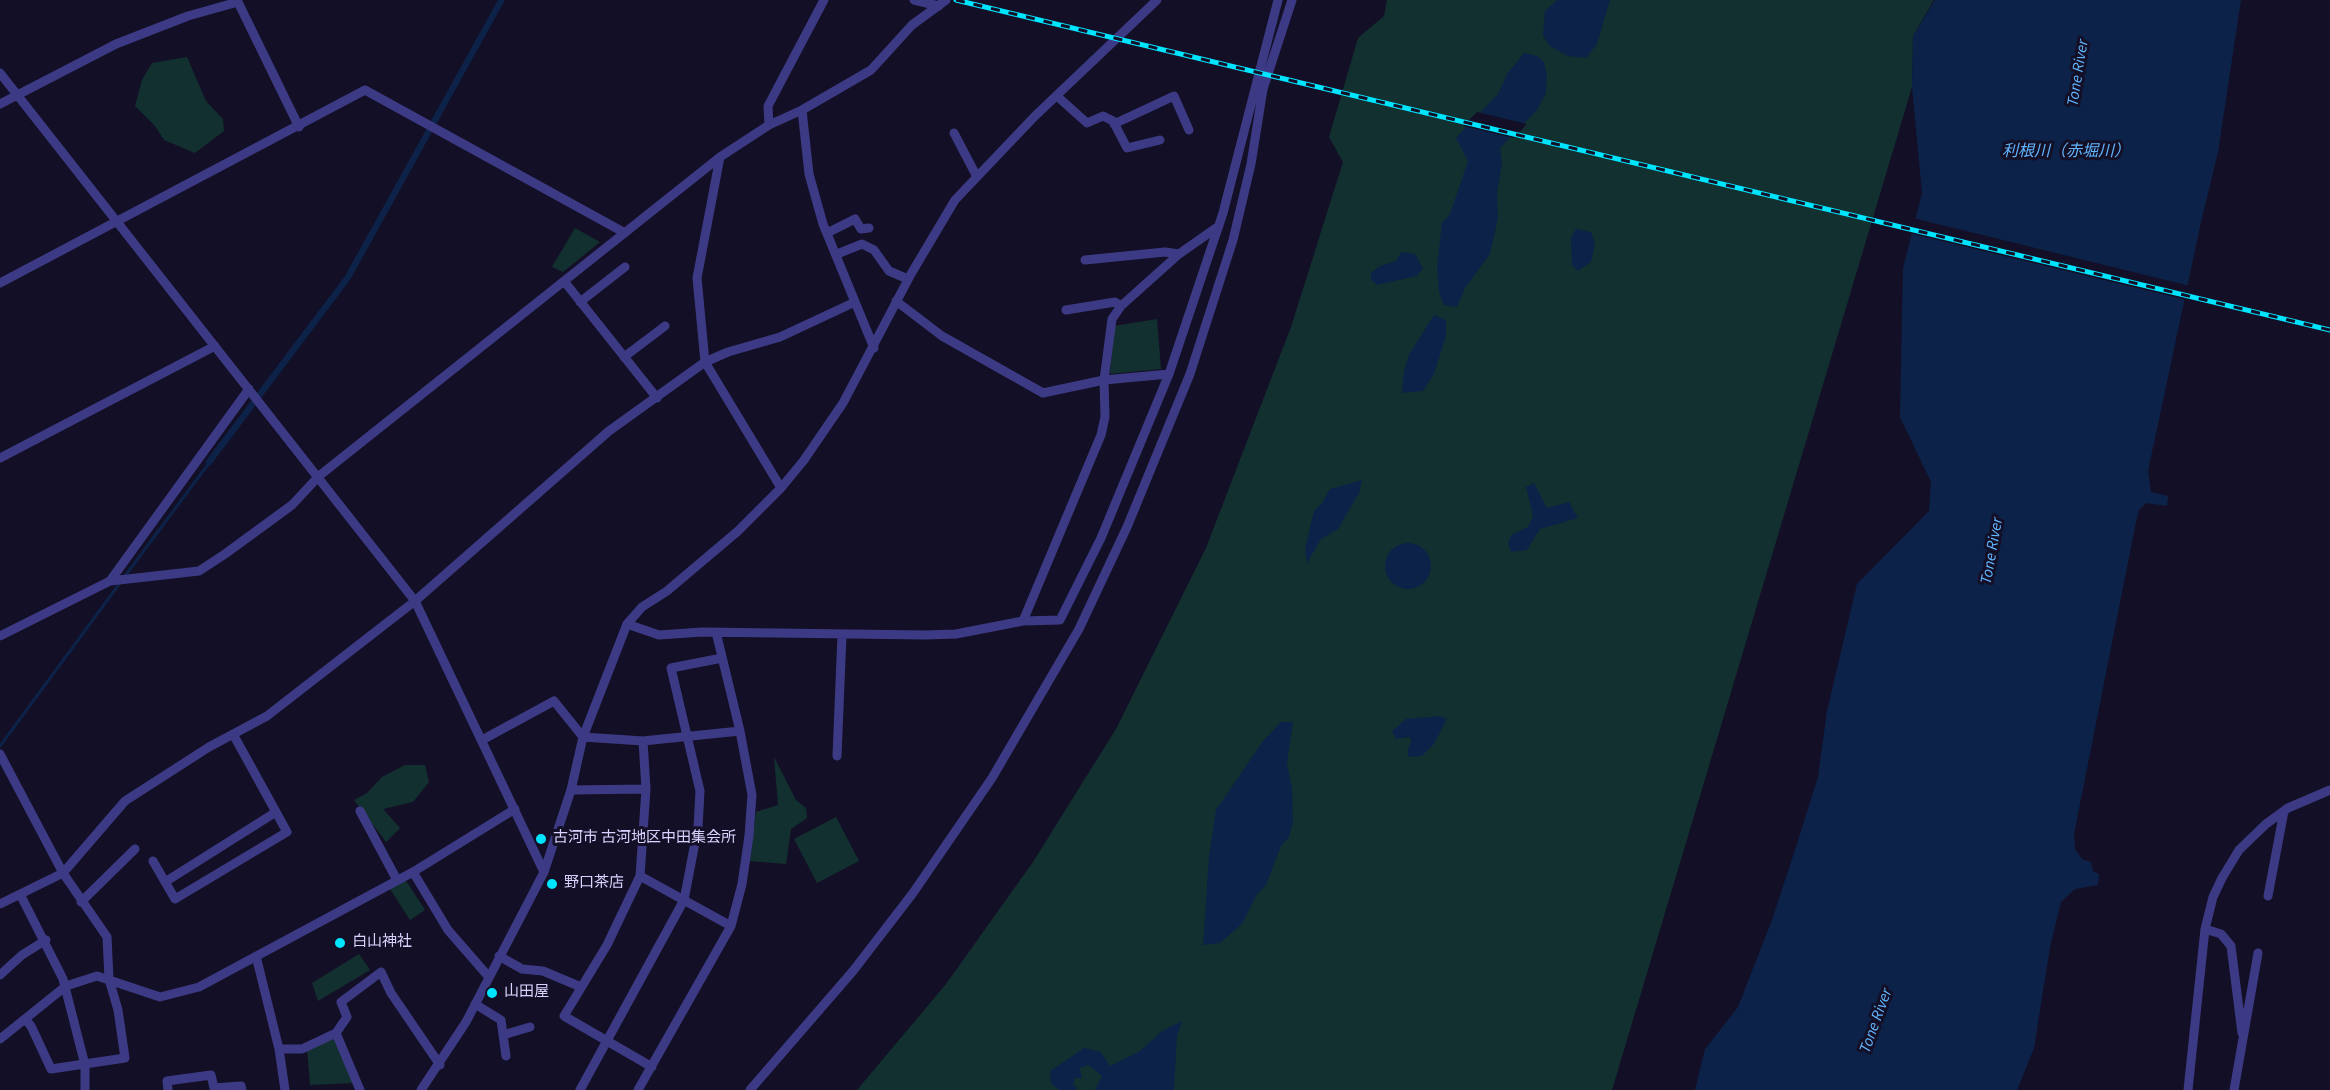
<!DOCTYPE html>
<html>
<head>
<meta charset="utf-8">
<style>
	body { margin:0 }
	canvas { display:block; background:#130f26 }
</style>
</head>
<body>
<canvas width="2330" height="1090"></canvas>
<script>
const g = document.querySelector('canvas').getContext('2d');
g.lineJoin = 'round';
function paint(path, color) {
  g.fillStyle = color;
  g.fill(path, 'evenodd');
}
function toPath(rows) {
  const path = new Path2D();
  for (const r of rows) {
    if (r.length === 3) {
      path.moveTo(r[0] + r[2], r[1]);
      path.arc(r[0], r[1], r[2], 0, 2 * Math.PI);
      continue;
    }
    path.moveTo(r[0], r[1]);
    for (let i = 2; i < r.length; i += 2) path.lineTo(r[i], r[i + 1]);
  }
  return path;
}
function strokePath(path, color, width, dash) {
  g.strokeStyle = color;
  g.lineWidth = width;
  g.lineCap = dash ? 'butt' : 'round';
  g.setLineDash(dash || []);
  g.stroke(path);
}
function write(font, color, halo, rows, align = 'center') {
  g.font = font + ' "Source Sans 3","Noto Sans JP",sans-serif';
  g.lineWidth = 6;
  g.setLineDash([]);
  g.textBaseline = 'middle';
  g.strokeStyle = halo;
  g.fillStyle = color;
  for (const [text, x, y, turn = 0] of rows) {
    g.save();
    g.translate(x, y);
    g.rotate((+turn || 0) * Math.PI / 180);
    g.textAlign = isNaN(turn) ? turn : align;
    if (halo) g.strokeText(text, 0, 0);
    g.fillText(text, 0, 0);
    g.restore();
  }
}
paint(toPath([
	[1387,0,1934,0,1913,36,1912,87,1612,1090,857,1090,946,984,1033,862,1116,729,1206,548,1291,327,1343,162,1329,137,1358,38,1384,16],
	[187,57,206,101,223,119,224,131,195,153,164,140,155,126,135,106,142,80,152,63],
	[575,228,600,242,563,272,552,267],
	[1157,319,1161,369,1110,374,1114,326],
	[774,757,796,800,806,808,807,818,791,829,786,864,750,861,756,812,778,805],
	[405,765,425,765,429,782,413,802,383,809,400,828,386,842,354,800,367,793,382,777],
	[836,817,859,861,817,883,794,839],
	[405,879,425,910,410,920,390,889],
	[359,954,370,970,318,1001,312,983],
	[335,1037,353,1083,310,1085,307,1049]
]), '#12302f');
paint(toPath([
	[498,0,505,0,350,280,210,466,205,462,345,276],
	[1557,0,1610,0,1597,44,1586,58,1568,56,1550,46,1543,36,1545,11],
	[1935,0,2241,0,2218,152,2201,222,2148,471,2151,492,2168,496,2167,506,2146,503,2139,510,2136,522,2074,834,2075,849,2082,859,2091,862,2093,871,2099,874,2098,885,2075,889,2061,902,2050,947,2034,1048,2017,1090,1695,1090,1705,1049,1738,1007,1772,920,1796,847,1818,777,1827,711,1857,584,1929,511,1931,482,1900,417,1903,268,1922,193,1912,87,1913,36],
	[1524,53,1537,56,1544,62,1547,75,1546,93,1537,110,1500,148,1502,164,1497,193,1498,218,1490,254,1465,288,1457,307,1444,305,1439,292,1437,268,1442,223,1450,214,1468,161,1456,138,1498,94,1507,74],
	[1576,229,1591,232,1595,243,1591,262,1578,271,1572,265,1571,238],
	[1401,252,1415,254,1423,268,1417,276,1377,285,1371,280,1371,273,1380,266,1396,261],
	[1434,315,1446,320,1446,336,1434,374,1423,391,1402,393,1404,370,1410,353],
	[1362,480,1359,493,1338,529,1321,539,1307,563,1305,549,1314,511,1322,503,1330,489],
	[1534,483,1547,508,1569,502,1578,518,1540,529,1527,550,1511,552,1508,544,1511,535,1528,527,1533,516,1526,487],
	[1408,566,23],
	[1440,716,1447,719,1434,744,1422,756,1408,757,1408,749,1411,742,1410,737,1396,739,1392,731,1406,719],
	[1281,722,1293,722,1287,763,1292,788,1293,821,1289,837,1281,846,1266,885,1256,896,1242,924,1220,943,1203,945,1209,856,1216,810,1263,741],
	[1182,1021,1177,1036,1174,1090,1095,1090,1102,1076,1088,1065,1080,1068,1082,1078,1075,1078,1073,1085,1077,1087,1076,1090,1059,1090,1051,1083,1050,1071,1084,1048,1101,1052,1110,1066,1140,1051,1162,1031]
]), '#0c2248');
paint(toPath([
	[1477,112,1527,124,1514,138,1463,126],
	[1913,218,2190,286,2187,300,1909,233]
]), '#130f26');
strokePath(toPath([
	[125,576,209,463],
	[0,746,120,583]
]), '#0c2248', 3);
strokePath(toPath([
	[237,0,299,127],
	[914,0,939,6],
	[0,73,415,601,544,872],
	[1058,97,1087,123,1103,116,1113,121,1127,148,1160,140],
	[0,104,116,44,188,16,238,2],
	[802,110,809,174,823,224,874,348],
	[1114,124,1174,96,1189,130],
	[769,125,768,106,824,0],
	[954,133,977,177],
	[720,157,697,278,705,362,781,488],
	[827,233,855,219,861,229,869,228],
	[837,254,862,244,874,250,889,271,908,279],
	[1085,260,1165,252,1179,254],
	[564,281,657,398],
	[0,283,365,90,625,233],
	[896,301,942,336,1043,393,1104,380,1105,417,1101,435,1023,621],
	[580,302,625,267],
	[1066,310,1115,302,1121,306],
	[624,357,665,326],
	[1169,374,1104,380,1112,319,1121,306,1179,254,1219,226],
	[0,458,215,346],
	[110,581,249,389],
	[627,624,659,635,702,632,925,635,956,634,1023,621,1060,620,1101,538,1169,374,1223,213,1278,0],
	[0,636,110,581,199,571,225,554,292,505,319,476,720,157,769,125,802,110,871,70,912,25,946,0],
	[482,740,554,701,583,737,643,741,740,731],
	[643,741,646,789,640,876,607,945,564,1016,652,1067],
	[0,754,63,873,107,937,109,979,118,1010,125,1058,51,1069,31,1026,25,1019],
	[837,756,842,635],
	[571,790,646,789],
	[360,811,397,880],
	[153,861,175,899,287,832,233,734],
	[413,872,448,930,488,976],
	[640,876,731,926],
	[165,882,276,812],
	[20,894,63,979,85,1065,85,1090],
	[2268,896,2284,811],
	[81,902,135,849],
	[0,904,63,873,125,801,209,747,267,716,415,601,609,431,705,362,728,352,780,337,855,302],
	[2205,929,2221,934,2231,946,2242,1033],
	[256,956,279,1049,285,1090],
	[499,956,522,969,543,971,581,987],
	[0,975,22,955,46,940],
	[475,1004,501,1020,506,1056],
	[503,1035,530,1027],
	[0,1039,66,986,97,976,160,997,199,987,413,872,515,809],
	[279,1049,302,1049,336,1033],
	[168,1090,167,1081,211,1075,214,1088,241,1086,242,1090],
	[360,1090,336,1033,347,1017,341,1002,381,972,391,993,440,1065],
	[421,1090,466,1022,544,872,571,790,583,737,627,624,642,607,667,591,738,531,781,488,804,460,843,403,911,274,955,200,1035,116,1157,0],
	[580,1090,684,900,698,827,700,791,671,668,722,658],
	[638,1090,731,926,742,884,749,836,752,795,740,731,716,632],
	[750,1090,853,971,913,893,992,778,1079,629,1127,527,1190,374,1233,240,1251,164,1263,89,1292,0],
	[2188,1090,2205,929,2213,897,2222,878,2239,850,2266,824,2288,808,2330,790],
	[2234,1090,2258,953]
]), '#3d3a85', 9);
const rail = toPath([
	[956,0,2330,330]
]);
strokePath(rail, '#00e5ff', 5);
strokePath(rail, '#130f26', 3, [9]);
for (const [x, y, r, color] of [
	[541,839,6,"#00e5ff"],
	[552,884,6,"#00e5ff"],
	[340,943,6,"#00e5ff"],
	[492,993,6,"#00e5ff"]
]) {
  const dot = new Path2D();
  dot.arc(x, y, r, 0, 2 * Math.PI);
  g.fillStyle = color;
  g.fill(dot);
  strokePath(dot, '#130f26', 2);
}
write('15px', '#d9d4ff', '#130f26', [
	["古河市 古河地区中田集会所",553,839],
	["野口茶店",564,884],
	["白山神社",352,943],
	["山田屋",504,993]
], 'left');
write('italic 16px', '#62b6ff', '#130f26', [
	["Tone River",2079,73,-81],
	["利根川（赤堀川）",2066,152],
	["Tone River",1993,551,-80],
	["Tone River",1877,1021,-70]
]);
</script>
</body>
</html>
